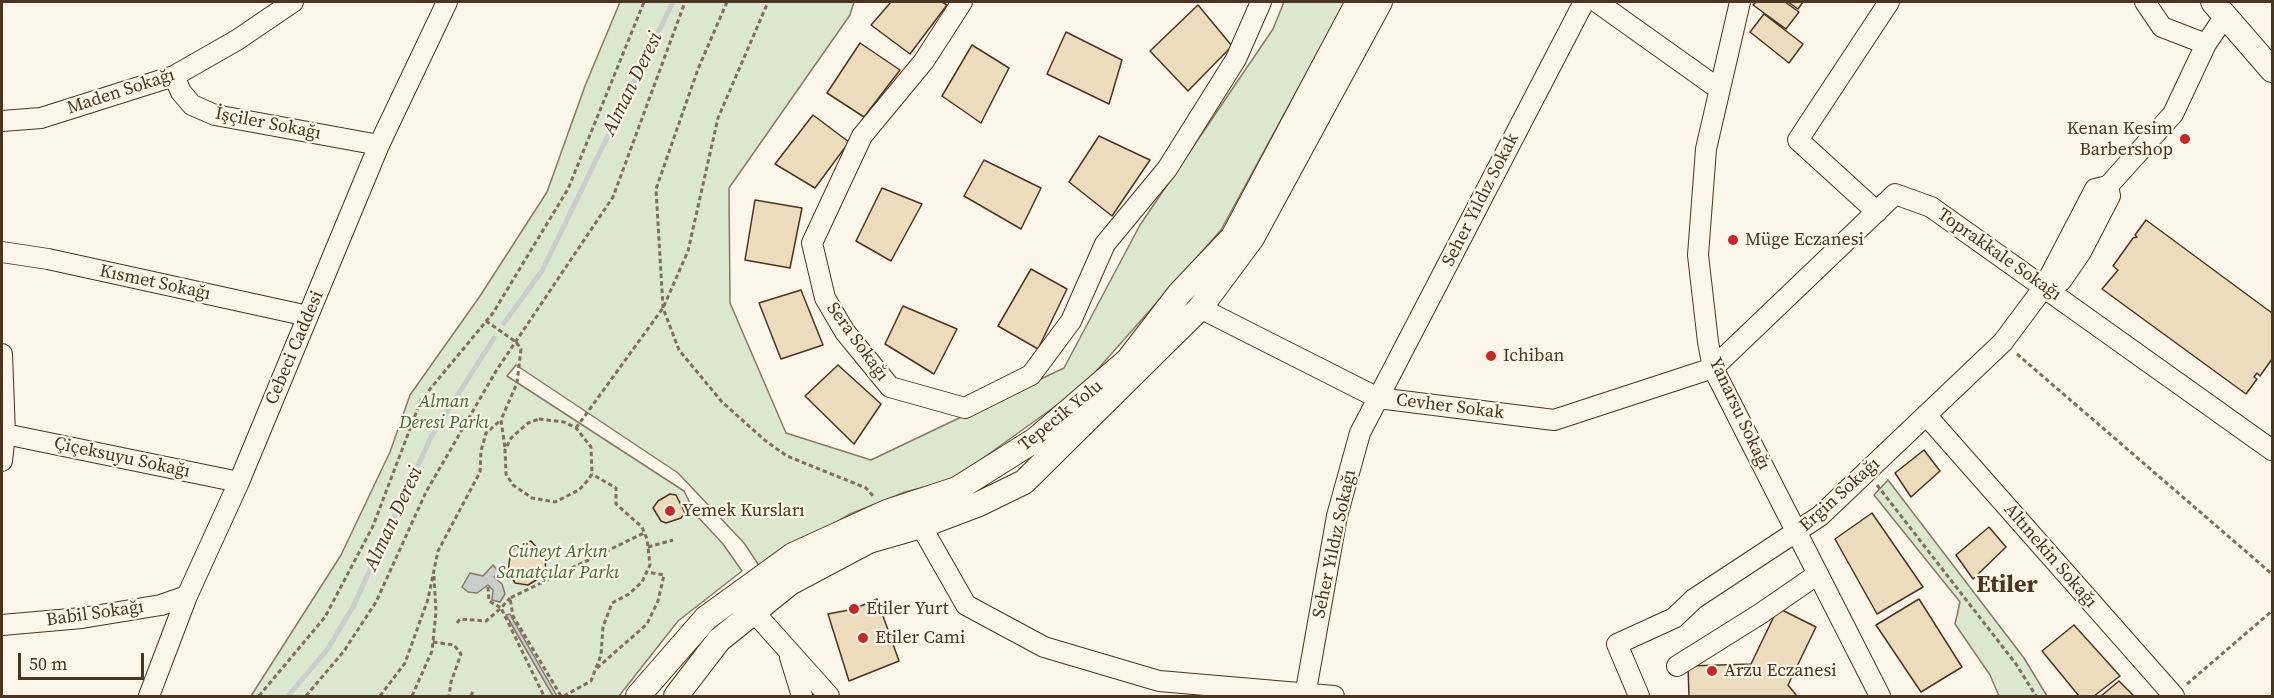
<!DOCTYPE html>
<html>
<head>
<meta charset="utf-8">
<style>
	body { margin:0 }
	#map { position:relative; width:2274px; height:698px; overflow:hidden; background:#fbf6e9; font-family:"Source Serif 4",serif }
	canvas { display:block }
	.frame { position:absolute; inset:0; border:3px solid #4a3520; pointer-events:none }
	.scale { position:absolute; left:18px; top:653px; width:126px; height:27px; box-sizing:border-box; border:3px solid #4a3520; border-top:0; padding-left:8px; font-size:18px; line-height:21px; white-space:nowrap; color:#4a3520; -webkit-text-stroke:4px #fbf6e9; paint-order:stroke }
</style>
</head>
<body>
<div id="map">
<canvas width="2274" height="698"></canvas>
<div class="frame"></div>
<div class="scale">50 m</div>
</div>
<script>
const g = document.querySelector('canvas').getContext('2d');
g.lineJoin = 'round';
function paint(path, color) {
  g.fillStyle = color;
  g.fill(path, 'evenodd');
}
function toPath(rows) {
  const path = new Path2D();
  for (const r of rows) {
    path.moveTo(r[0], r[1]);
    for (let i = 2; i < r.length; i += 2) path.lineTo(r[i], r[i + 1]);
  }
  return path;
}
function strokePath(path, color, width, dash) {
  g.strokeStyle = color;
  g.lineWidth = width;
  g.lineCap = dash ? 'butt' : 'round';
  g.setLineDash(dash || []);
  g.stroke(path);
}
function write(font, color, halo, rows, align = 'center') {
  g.font = font + ' "Source Serif 4",serif';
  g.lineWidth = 4.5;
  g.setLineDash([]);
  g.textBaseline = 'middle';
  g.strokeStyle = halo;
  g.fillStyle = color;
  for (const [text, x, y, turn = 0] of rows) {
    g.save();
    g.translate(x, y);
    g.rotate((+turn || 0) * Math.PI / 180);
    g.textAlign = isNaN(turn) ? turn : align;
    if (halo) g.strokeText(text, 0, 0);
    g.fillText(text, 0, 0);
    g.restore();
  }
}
const green = toPath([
	[620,2,854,2,850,15,729,188,730,303,786,433,871,460,1064,368,1140,225,1273,29,1284,2,1345,2,1221,230,1082,387,954,479,905,492,850,514,760,567,744,543,678,473,516,365,507,376,684,491,696,515,723,544,742,571,678,621,619,696,251,696,341,555,390,452,410,395,480,296,547,192,585,86,620,2],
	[1888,480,2024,658,2047,696,1999,696,1990,675,1955,624,1960,602,1874,495,1888,480]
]);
paint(green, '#dce7d0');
strokePath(green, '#887966', 1.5);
const water = toPath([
	[493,565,499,572,494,577,502,584,505,594,500,602,492,600,493,590,488,585,477,593,468,592,462,587,470,573,483,576,493,565],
	[510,614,512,618,557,696,553,696,506,615,510,614]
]);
paint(water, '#c9cecd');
strokePath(water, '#887966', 1.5);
strokePath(toPath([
	[504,323,542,271,673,2],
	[288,696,327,650,353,607,431,437,494,338]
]), '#c9cecd', 5);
const building = toPath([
	[891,2,942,2,947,5,910,54,871,25,891,2],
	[1756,2,1785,2,1799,12,1786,29,1753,5,1756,2],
	[1788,2,1803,2,1798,9,1788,2],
	[1198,5,1232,46,1188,91,1150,51,1198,5],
	[1764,14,1803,44,1789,63,1750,32,1764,14],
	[1066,32,1122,60,1109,104,1047,74,1066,32],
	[860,43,900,70,864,117,827,93,860,43],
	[972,45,1009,68,981,123,942,96,972,45],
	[813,115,849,142,815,188,775,164,813,115],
	[1099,136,1150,160,1112,216,1069,182,1099,136],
	[984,160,1041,188,1021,229,964,196,984,160],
	[882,188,922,204,891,261,856,241,882,188],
	[755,200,802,208,790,268,745,260,755,200],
	[2146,220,2272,313,2272,359,2260,376,2257,373,2254,377,2257,379,2246,394,2102,289,2118,270,2113,266,2133,238,2137,237,2135,235,2146,220],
	[1031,269,1067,289,1038,349,998,326,1031,269],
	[801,290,823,345,781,359,759,303,801,290],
	[903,306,957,329,934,374,885,344,903,306],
	[838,365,881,404,854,444,805,396,838,365],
	[1924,450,1940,471,1911,497,1895,473,1924,450],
	[670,494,676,495,685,513,681,518,666,523,661,521,653,508,658,501,670,494],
	[1872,513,1923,587,1877,614,1835,539,1872,513],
	[1989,527,2006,547,1973,579,1956,555,1989,527],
	[531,541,545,557,546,574,528,585,515,583,508,571,511,550,531,541],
	[877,599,899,661,849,681,828,614,854,609,877,599],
	[1919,599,1962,667,1921,692,1876,625,1919,599],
	[1778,608,1816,627,1788,685,1797,696,1689,696,1688,666,1751,664,1778,608],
	[2074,625,2120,676,2094,696,2079,696,2042,651,2074,625],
	[2119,681,2134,696,2101,696,2119,681]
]);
paint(building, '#ecdcbc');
strokePath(building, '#4a3520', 1.5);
const minor = toPath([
	[962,2,924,61,862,136,812,243,825,298,845,332,890,387,965,408,1031,375,1071,321,1105,244,1167,169,1236,59,1261,2],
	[1597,2,1719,89],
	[1740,2,1706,149,1698,255,1708,342,1713,368,1880,696],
	[2145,2,2162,27,2206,44],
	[174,76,181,92,192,105,215,115,379,145],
	[2,121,41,118,174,76,237,40,293,2],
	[1877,212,1798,140,1889,2],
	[2,252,48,259,308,316],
	[2044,287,2061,281,2081,252,2110,196,2108,186],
	[1200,308,1378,398,1554,420,1713,368,1895,194,1931,207,2272,450],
	[2,354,5,434,2,461],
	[1926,415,2174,696],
	[5,434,239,482],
	[921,526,966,605,1044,647,1159,681,1334,696],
	[753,611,829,696],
	[2,625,82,618,161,605,187,596],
	[790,657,802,696],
	[1677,666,1760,614,1818,574],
	[149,696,187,596,239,482,379,145,447,2],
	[1305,696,1337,516,1360,433,1584,2],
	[1639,696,1617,644,1674,618,1694,599,1820,516,2003,342,2044,287,2095,189,2108,186,2173,114,2206,44,2225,16]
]);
const major = toPath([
	[2213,2,2272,70],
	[638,696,706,618,793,555,887,512,957,489,1035,440,1128,360,1179,294,1233,237,1358,2],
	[676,696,719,640,790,583,869,541,921,526,979,504,1024,482,1200,308,1252,238,1380,2]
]);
strokePath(minor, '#4a3520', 22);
strokePath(major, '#4a3520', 26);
strokePath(toPath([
	[727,2,698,69,656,189,663,308,679,350,722,402,767,442,787,456,866,488,874,497],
	[486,321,516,342,521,349,517,383,501,420,505,448],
	[2017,354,2272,574],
	[539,419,564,422,576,428,591,447,592,474,588,480,579,490,555,502,532,498,513,485,506,474,505,450,511,438,528,423,539,419],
	[576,428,663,308,688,251,718,118,768,2],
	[1877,485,2016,664,2036,696],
	[648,547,673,540],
	[488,587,489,601,501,608,510,598],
	[457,623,460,619,486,621,501,608,544,696],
	[433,642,454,645,461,654,451,682,449,696],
	[597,668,647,624,658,601,664,575,647,572],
	[2187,684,2272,611],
	[259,696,325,617,373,526,421,400,493,313,568,189,644,2],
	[306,696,344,651,376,602,426,492,496,371,613,197,685,2],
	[380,696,405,663,428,599,438,551,480,472,481,451,486,433,501,420],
	[412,696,432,651,436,612,434,576],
	[471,696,473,691],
	[561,696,513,616,510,598,644,533],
	[564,696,591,681,601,655,603,627,612,603,629,594,642,582,650,565,647,539,642,527,616,504,616,488,592,474]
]), '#7f6f5c', 3, [4.5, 3]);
strokePath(minor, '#fbf6e9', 20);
strokePath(major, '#fbf6e9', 24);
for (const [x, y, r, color] of [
	[2185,139,6,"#c62828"],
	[1733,240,6,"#c62828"],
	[1491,356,6,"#c62828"],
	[670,511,6,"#c62828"],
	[854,609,6,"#c62828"],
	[863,638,6,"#c62828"],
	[1712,671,6,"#c62828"]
]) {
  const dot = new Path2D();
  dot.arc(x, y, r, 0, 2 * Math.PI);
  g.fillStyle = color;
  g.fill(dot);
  strokePath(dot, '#fbf6e9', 2);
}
write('18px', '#4a3520', '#fbf6e9', [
	["Maden Sokağı",121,92,-18],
	["İşçiler Sokağı",268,124,11],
	["Seher Yıldız Sokak",1481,200,-63],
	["Toprakkale Sokağı",1999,255,35],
	["Kısmet Sokağı",155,283,12],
	["Sera Sokağı",857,342,54],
	["Cebeci Caddesi",295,348,-67],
	["Cevher Sokak",1450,407,7],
	["Yanarsu Sokağı",1739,414,65],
	["Tepecik Yolu",1061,416,-39],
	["Çiçeksuyu Sokağı",122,458,12],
	["Ergin Sokağı",1840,495,-42],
	["Seher Yıldız Sokağı",1335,544,-78],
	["Altınekin Sokağı",2050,556,49],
	["Babil Sokağı",95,614,-8]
]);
write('18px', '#4a3520', '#fbf6e9', [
	["Kenan Kesim",2173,129,"right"],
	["Barbershop",2173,150,"right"],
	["Müge Eczanesi",1745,240],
	["Ichiban",1503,356],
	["Yemek Kursları",682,511],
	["Etiler Yurt",866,609],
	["Etiler Cami",875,638],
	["Arzu Eczanesi",1724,671]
], 'left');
write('italic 18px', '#436837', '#fbf6e9', [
	["Alman",444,402],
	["Deresi Parkı",444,423],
	["Cüneyt Arkın",558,552],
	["Sanatçılar Parkı",558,573]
]);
write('italic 20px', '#4a3520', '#fbf6e9', [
	["Alman Deresi",633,84,-64],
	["Alman Deresi",394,519,-65]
]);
write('bold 24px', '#4a3520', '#fbf6e9', [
	["Etiler",2007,586]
]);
</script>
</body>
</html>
